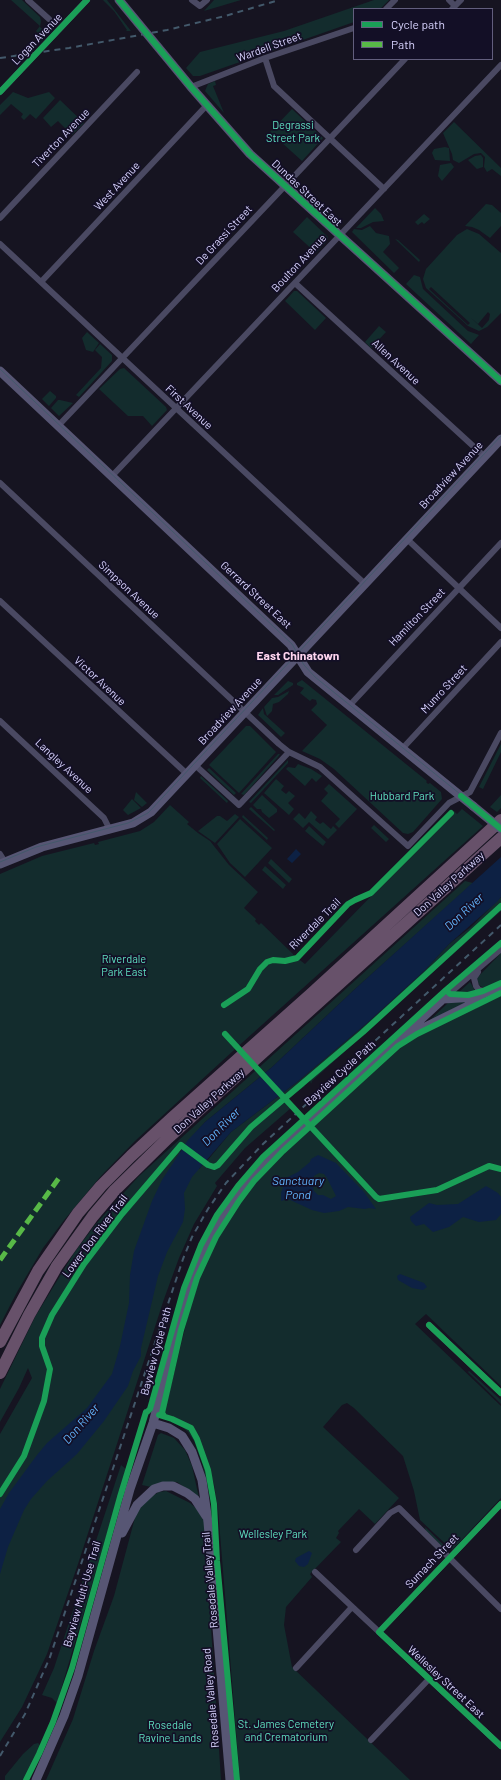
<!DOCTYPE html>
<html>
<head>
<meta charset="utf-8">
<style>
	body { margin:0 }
	#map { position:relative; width:501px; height:1780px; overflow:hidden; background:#161421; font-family:Barlow,sans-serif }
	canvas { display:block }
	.legend { position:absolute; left:353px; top:8px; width:140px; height:52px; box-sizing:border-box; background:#130f26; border:1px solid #625e7d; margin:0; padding:5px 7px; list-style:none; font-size:12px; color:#d9d4ff }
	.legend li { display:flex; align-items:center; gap:8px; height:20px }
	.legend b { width:20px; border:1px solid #625e7d }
</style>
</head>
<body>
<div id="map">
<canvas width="501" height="1780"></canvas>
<ul class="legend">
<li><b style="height:5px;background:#1a9f57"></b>Cycle path</li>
<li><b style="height:5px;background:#58b947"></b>Path</li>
</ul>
</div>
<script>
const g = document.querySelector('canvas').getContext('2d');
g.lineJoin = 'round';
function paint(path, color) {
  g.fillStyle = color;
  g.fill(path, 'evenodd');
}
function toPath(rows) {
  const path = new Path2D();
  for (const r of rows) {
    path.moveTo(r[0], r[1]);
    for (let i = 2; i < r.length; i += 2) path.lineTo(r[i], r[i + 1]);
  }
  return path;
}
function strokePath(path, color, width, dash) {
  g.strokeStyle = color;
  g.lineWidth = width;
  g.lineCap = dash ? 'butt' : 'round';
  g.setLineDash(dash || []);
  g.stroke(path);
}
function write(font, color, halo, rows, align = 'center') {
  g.font = font + ' Barlow,sans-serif';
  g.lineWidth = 3.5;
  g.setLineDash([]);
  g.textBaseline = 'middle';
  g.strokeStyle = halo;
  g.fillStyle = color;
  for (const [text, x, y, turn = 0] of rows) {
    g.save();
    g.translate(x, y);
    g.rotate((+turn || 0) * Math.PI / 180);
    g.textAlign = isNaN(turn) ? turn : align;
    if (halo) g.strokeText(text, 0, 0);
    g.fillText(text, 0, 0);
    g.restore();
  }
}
paint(toPath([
	[11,0,22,0,40,17,41,21,40,27,44,31,40,35,36,31,40,26],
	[103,0,107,0,131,31,126,31,127,30,114,11],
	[214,0,241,0,204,11],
	[374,0,389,0,380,9,354,9,354,22,200,76,193,76,186,68,200,52,284,31],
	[215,81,216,85,213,86,224,113,205,91,208,84],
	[13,92,28,98,49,92,55,98,36,119,30,114,24,120,21,117,23,114,11,104,0,115,0,105],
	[60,100,84,123,72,135,58,121,51,127,43,118],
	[292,109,323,138,302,161,270,132],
	[454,122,501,168,501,176,492,169,487,172,484,167,485,157,481,153,474,154,459,163,453,160,452,154,443,133],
	[445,147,449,148,450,161,435,160,432,153,434,149],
	[481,155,483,158,483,167,477,169,468,160,475,156],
	[451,163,454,167,442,181,438,176,440,165],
	[486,204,492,205,501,213,501,226,490,238,479,230,472,227,465,226],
	[375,208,381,214,384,221,373,222,361,228,356,228],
	[424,214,430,219,424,224,422,222,418,225,415,222],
	[307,217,328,237,327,241,316,253,293,232],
	[370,226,376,233,389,236,390,244,383,252,399,268,394,273,352,232,354,229,362,230],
	[467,229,479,234,501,253,501,313,487,327,479,331,468,326,426,288,423,279,426,269,457,235],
	[431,287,470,323,468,325,429,289],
	[488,312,490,314,489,320,482,328,470,317,478,324],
	[395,239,398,240,420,260,419,262],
	[414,275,420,277,423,289,468,331,479,335,471,344,406,284],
	[294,291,297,291,326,318,315,330,285,301],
	[379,326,386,332,371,348,365,342],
	[87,332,99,343,93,352,86,350,82,338],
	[100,344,112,355,112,361,79,397,76,395,101,368,102,357,95,350],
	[124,368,166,407,167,410,152,426,143,416,128,416,99,389,120,369],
	[50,391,56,396,56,398,49,406,42,399],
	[58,400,60,400,73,403,59,416,51,408],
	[302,680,427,781,426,782,428,784,430,783,441,792,442,799,413,832,408,834,403,833,334,769,320,759,302,751,327,725,311,710,317,704,316,700,312,699,310,701,300,693,304,688,297,685,297,683],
	[288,681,293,683,293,685,278,695,274,695],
	[289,691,288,694,279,702,273,704,272,711,267,716,264,707,272,698,278,697],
	[263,708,264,714,285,733,281,737,258,715],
	[246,726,250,726,276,752,239,793,209,765],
	[501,744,501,752,483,789,479,787],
	[278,754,280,754,278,757,244,795,241,794],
	[288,760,288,763,251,803,249,802],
	[298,764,311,769,322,776,316,782,312,778,305,786,286,769,288,767,295,768],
	[209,768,236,793,234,795,207,770],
	[201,776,228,801,227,803,200,778],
	[276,779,284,786,281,790,286,794,289,791,295,796,288,803,294,809,289,815,264,793],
	[329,784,357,809,339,828,335,824,340,819,321,801,328,793,324,789],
	[136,792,147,803,142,807,134,800],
	[262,795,277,809,277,812,269,818,262,812,261,809,257,809,253,805],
	[501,795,501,808,497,812,490,807],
	[132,799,141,808,128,815,123,810],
	[170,805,189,822,187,824,198,833,210,841,229,865,258,892,244,908,256,919,255,921,259,925,261,923,293,954,293,955,305,964,454,811,457,814,462,809,483,826,233,1051,135,1141,100,1177,65,1219,43,1248,17,1292,0,1325,0,874,42,856,94,843,95,845,99,844,98,842,140,831,154,822],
	[251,807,275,830,274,831,249,809],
	[311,811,317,817,315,820,320,824,323,822,331,829,333,826,337,830,328,839,309,822,303,828,293,819,299,813,305,819],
	[235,814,239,817,215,843,198,831,217,816,220,816,227,821],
	[243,815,268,838,267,840,242,817],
	[240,819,272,848,245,877,230,863,217,844],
	[374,825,389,839,386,842,371,828],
	[309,826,326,842,323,846,305,831],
	[271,859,292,879,289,883,268,863],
	[265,866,286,885,283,889,262,870],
	[465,881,473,883,355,989,271,1068,205,1122,186,1144,180,1143,175,1148,199,1169,204,1163,214,1169,220,1166,241,1138,252,1128,303,1084,305,1086,285,1101,291,1108,245,1148,215,1183,217,1186,194,1224,179,1258,164,1299,78,1564,47,1654,22,1707,0,1742,0,1434,32,1378,28,1368,19,1388,0,1422,0,1389,35,1317,74,1253,95,1225,138,1177],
	[501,897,501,904,368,1026,252,1125,241,1135,217,1165,214,1166,207,1161,231,1132,297,1082,367,1023,424,971,449,944,471,927],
	[501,907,501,911,312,1081,311,1084,310,1080,312,1076,366,1030],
	[501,953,501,981,485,988,482,987,479,985,477,978],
	[470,982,476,992,458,993],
	[501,996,501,1386,426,1314,415,1324,501,1406,501,1498,452,1550,420,1520,414,1491,403,1456,354,1408,347,1403,342,1405,323,1427,399,1498,375,1524,359,1509,338,1531,339,1533,336,1538,341,1542,310,1574,312,1577,286,1607,284,1625,292,1667,410,1780,240,1780,218,1509,214,1484,206,1460,193,1428,164,1414,190,1308,202,1272,219,1235,232,1214,259,1178,278,1158,405,1044,429,1030],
	[468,1001,428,1022,449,1002],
	[469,1371,501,1400,501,1404,468,1372],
	[164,1419,185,1426,193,1432,206,1465,211,1491,209,1491,202,1463,194,1441,188,1432,181,1426],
	[161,1433,174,1438,185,1450,192,1466,199,1498,177,1482,162,1482,151,1487,142,1485,158,1435],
	[121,1465,126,1469,57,1703,52,1698,42,1695,54,1668],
	[166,1491,190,1503,197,1509,204,1521,221,1780,46,1780,73,1719,94,1651,114,1596,136,1514,139,1507,152,1496,159,1492],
	[425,1527,448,1549,447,1551,426,1532],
	[38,1743,41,1746,24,1780,5,1780,5,1776,23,1754,34,1744]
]), '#132c2d');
paint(toPath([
	[296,849,301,854,292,863,287,859],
	[501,857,501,897,497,902,449,944,424,971,367,1023,297,1082,231,1132,192,1177,184,1193,185,1209,183,1222,167,1252,158,1276,141,1348,141,1356,133,1371,128,1386,104,1421,77,1454,47,1481,31,1499,24,1510,8,1547,0,1574,0,1509,9,1493,37,1455,47,1443,87,1408,112,1374,120,1346,129,1303,130,1275,134,1251,152,1201,162,1180,188,1140,205,1122,271,1068,355,989],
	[318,1155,336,1163,364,1192,376,1209,369,1208,365,1209,348,1207,339,1211,324,1213,312,1210,288,1199,281,1201,281,1193,286,1178,298,1172,310,1162,311,1159],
	[319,1173,324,1174,327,1178,336,1196,331,1199,323,1195,318,1195,314,1191,312,1181,314,1176],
	[486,1186,498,1193,501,1197,501,1214,496,1220,479,1222,463,1217,449,1227,433,1232,424,1224,416,1226,411,1221,410,1217,429,1203,437,1205,458,1204],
	[400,1274,424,1283,427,1287,423,1290,412,1288,398,1280,397,1276],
	[309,1551,312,1553,308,1564,304,1567,299,1566,295,1561,296,1558]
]), '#0d2144');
strokePath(toPath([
	[28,0,49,19],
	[192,0,200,6,207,0],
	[449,0,455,6],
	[386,9,395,0],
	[452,9,461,0],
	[265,58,274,86,384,189],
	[191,87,265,58,354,28],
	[0,92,87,0],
	[0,218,137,72],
	[0,244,365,584],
	[41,282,207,105],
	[295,283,484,456],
	[58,426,405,59],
	[112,476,501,65],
	[0,483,279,744,289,752,320,767,408,846,449,803,470,792,501,733],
	[407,539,501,628],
	[0,601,187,774],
	[349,706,501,543],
	[0,721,104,818,110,830],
	[402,749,501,642],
	[195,765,239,805,289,752],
	[0,854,5,862],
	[478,972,474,978,476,986,479,990,487,992],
	[444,998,501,949],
	[429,1325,501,1393],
	[356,1550,390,1513,399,1508,501,1609],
	[315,1572,501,1746],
	[379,1632,501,1504],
	[296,1668,352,1607],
	[371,1740,429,1679]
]), '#4a4962', 6);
strokePath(toPath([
	[119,0,191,87,250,154,501,381],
	[0,371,291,645,308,672,473,806],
	[0,864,42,847,133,823,151,812,501,439],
	[409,1035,480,1000],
	[153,1423,169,1428,182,1436,192,1452,202,1480,208,1522,230,1780],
	[122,1533,137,1505,154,1489,163,1486,173,1486,187,1493,195,1499,206,1516],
	[36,1780,64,1716,78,1676,130,1489,153,1423,183,1308,197,1266,208,1242,220,1220,232,1202,261,1166,443,999,476,997,501,986]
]), '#575674', 9);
strokePath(toPath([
	[0,1342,38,1271,78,1213,101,1186,131,1156,172,1118,311,994,501,820],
	[0,1373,29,1315,57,1266,93,1216,115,1190,168,1138,501,838]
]), '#67516a', 12);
strokePath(toPath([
	[0,369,292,644,304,665,315,677,501,827],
	[0,862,36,847,128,823,148,813,501,436]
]), '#43596b', 1);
strokePath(toPath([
	[0,58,69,48,167,30,225,16,279,0],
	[0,1756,25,1714,50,1657,183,1259,192,1237,208,1209,226,1183,263,1144,501,925]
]), '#43596b', 2, [6, 5]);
strokePath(toPath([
	[473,806,501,829]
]), '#575674', 9);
strokePath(toPath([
	[0,1260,59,1178]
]), '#58b947', 5, [10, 5]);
strokePath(toPath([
	[119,0,191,87,250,154,501,381],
	[0,92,87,0],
	[461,796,501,829],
	[446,990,450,994,468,995,483,991,501,983],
	[224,1005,248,989,260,969,267,962,273,960,285,961,297,958,348,904,355,900,371,893,451,813],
	[225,1034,376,1197,379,1199,437,1190,489,1166,501,1169],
	[429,1325,501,1393],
	[159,1415,172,1419,191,1428,197,1439,208,1470,214,1504,217,1561,237,1780],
	[164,1416,162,1413,181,1330,197,1278,216,1237,239,1201,254,1181,283,1151,398,1046,417,1034,501,993],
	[0,1494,24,1456,44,1401,50,1369,42,1346,42,1338,52,1315,84,1264,122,1214,181,1145,208,1165,214,1167,218,1165,251,1127,363,1032,501,906],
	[501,1504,379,1632,501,1746],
	[26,1780,39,1754,53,1722,72,1668,120,1497,146,1412,147,1412,150,1409,184,1288,201,1245,217,1215,238,1186,263,1157,446,990,501,943]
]), '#1a9f57', 6);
write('11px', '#d9d4ff', '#130f26', [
	["Logan Avenue",37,39,-46],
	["Wardell Street",269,47,-20],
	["Tiverton Avenue",61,138,-46],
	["West Avenue",117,186,-47],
	["Dundas Street East",307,193,43],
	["De Grassi Street",224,235,-47],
	["Boulton Avenue",299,263,-47],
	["Allen Avenue",396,362,43],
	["First Avenue",189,407,43],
	["Broadview Avenue",451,475,-47],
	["Simpson Avenue",129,590,43],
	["Gerrard Street East",256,595,43],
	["Hamilton Street",417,617,-46],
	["Victor Avenue",100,681,43],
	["Munro Street",444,689,-47],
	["Broadview Avenue",230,711,-47],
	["Langley Avenue",64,766,43],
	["Don Valley Parkway",449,884,-42],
	["Riverdale Trail",315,924,-45],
	["Bayview Cycle Path",340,1073,-42],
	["Don Valley Parkway",209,1101,-42],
	["Lower Don River Trail",95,1236,-53],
	["Bayview Cycle Path",156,1351,-75],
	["Sumach Street",432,1561,-46],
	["Rosedale Valley Trail",210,1580,-95],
	["Bayview Multi-Use Trail",82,1594,-74],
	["Wellesley Street East",446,1682,43],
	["Rosedale Valley Road",211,1698,-95]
]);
write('11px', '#5fe0c0', '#130f26', [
	["Degrassi",293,125],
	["Street Park",293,138],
	["Hubbard Park",402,796],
	["Riverdale",124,959],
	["Park East",124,972],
	["Wellesley Park",273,1534],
	["St. James Cemetery",286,1724],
	["and Crematorium",286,1737],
	["Rosedale",170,1725],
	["Ravine Lands",170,1738]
]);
write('bold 12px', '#ffd6f0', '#130f26', [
	["East Chinatown",298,656]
]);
write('italic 12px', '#62b6ff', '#130f26', [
	["Don River",464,912,-43],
	["Don River",221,1127,-45],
	["Sanctuary",298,1181],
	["Pond",298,1195],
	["Don River",81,1424,-49]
]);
</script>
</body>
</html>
